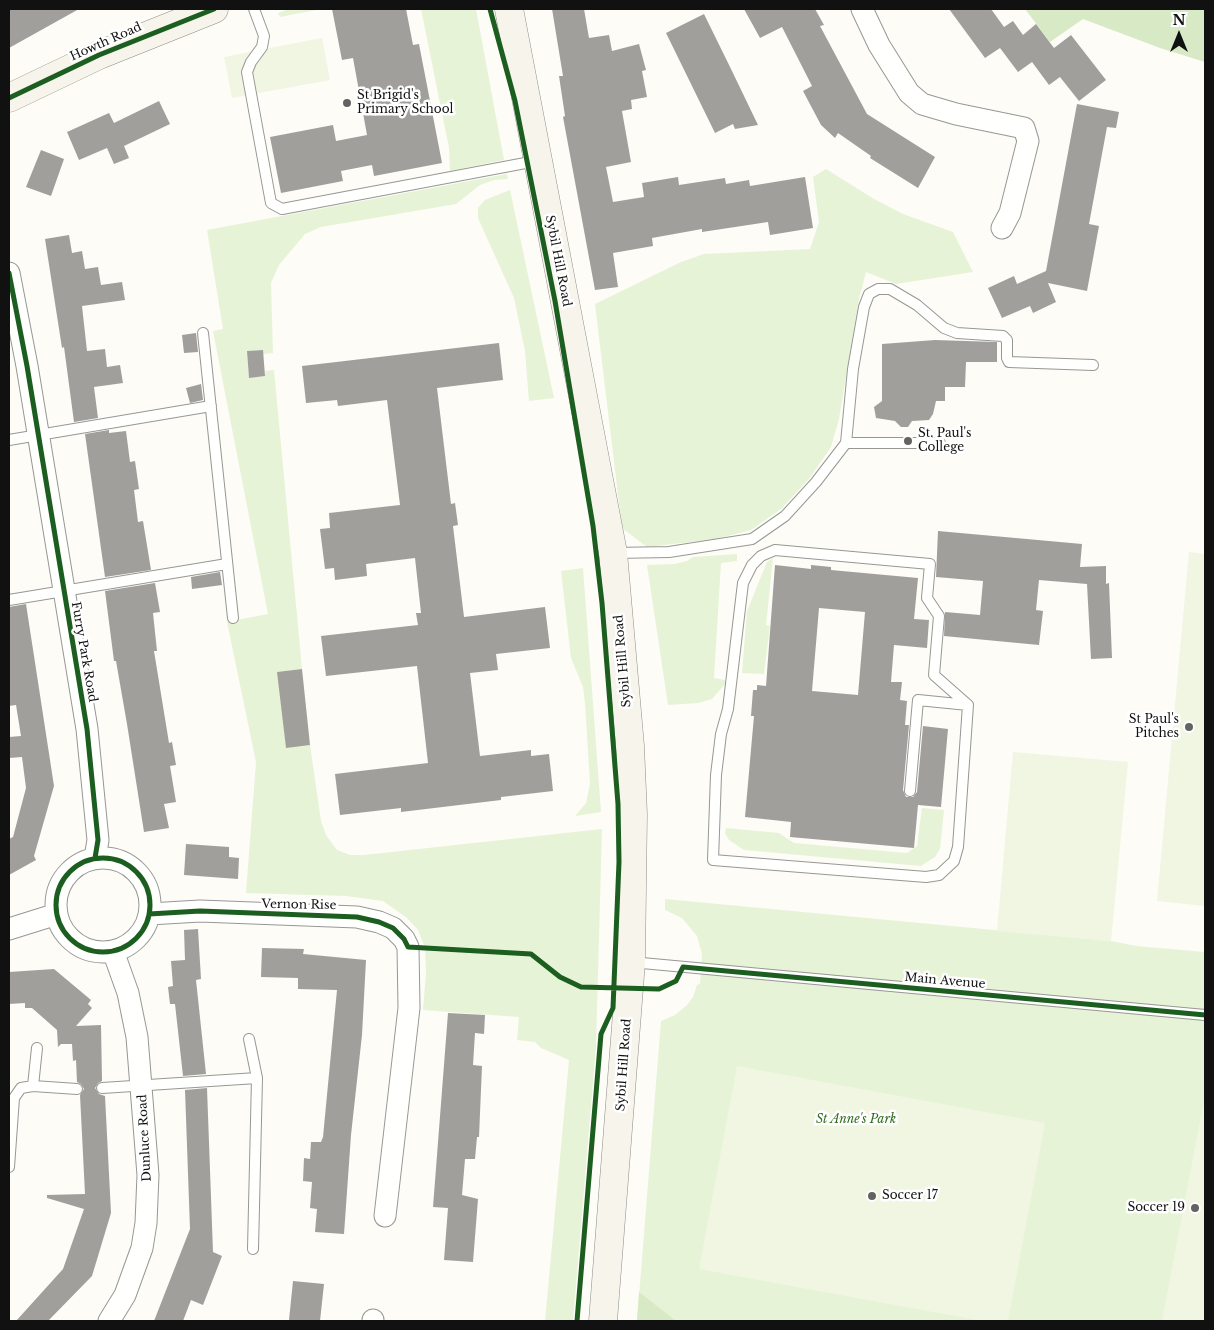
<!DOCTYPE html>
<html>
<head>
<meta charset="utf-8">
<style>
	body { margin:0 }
	#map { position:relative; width:1214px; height:1330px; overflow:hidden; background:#fdfcf7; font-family:"Libre Baskerville",serif }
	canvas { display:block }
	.frame { position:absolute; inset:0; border:10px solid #111; pointer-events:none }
	.north { position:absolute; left:1154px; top:10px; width:50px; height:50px; -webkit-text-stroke:4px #fff; paint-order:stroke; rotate:0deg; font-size:14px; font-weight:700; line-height:20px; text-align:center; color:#111 }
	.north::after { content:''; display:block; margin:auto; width:18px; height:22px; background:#111; clip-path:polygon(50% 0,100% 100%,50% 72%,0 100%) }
</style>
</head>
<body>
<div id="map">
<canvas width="1214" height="1330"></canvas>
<div class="frame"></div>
<div class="north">N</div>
</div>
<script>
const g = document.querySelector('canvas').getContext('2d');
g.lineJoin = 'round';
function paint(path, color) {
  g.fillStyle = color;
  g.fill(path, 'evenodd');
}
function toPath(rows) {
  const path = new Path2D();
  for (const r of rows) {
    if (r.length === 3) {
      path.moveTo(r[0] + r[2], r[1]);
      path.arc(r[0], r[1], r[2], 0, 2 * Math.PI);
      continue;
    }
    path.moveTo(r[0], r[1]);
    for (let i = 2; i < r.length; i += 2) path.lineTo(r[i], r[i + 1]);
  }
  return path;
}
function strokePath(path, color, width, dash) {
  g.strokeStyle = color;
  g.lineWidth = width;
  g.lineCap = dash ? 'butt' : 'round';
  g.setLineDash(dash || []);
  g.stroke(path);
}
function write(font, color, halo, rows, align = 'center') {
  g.font = font + ' "Libre Baskerville",serif';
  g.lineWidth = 5;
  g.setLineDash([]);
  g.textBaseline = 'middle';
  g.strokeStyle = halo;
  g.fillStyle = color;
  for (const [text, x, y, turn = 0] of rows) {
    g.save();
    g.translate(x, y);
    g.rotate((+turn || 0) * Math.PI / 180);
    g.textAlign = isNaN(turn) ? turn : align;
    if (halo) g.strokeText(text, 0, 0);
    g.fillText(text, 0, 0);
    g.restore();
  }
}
paint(toPath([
	[289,9,321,9,280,17,278,13],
	[421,9,476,9,504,160,450,171,449,148],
	[826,169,874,199,903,214,953,232,973,272,896,284,866,272,859,299,839,419,831,447,809,479,781,509,751,530,716,539,647,547,622,528,595,304,681,262,704,254,810,249,819,222,813,177],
	[507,174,508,179,494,180,480,185,456,204,321,227,305,234,279,265,271,283,273,353,263,354,263,350,247,351,249,377,265,376,265,371,274,370,302,669,278,672,286,747,310,745,321,821,326,835,337,850,350,855,364,855,602,829,596,1046,573,1321,545,1321,569,1060,541,1048,535,1042,517,1040,519,1017,423,1010,426,973,425,948,418,930,407,918,383,901,346,896,246,893,256,762,227,622,268,614,213,331,223,329,207,230],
	[510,190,554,398,529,401,525,351,514,298,478,218,478,208,485,200],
	[737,554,737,561,721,563,714,678,725,680,725,684,712,699,698,703,668,705,647,565,675,564,687,561,693,557],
	[773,558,766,625,770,626,764,674,742,673,747,611,767,562],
	[583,568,601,812,575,816,586,803,590,784,585,703,583,687,571,658,561,571],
	[922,808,944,810,940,849,935,857,921,866,744,850,729,840,725,833,726,828,779,833,794,843,907,853,917,846],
	[665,899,1111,941,1136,946,1205,952,1205,1321,637,1321,661,1021,675,1015,687,1005,693,997,697,985,700,984,702,954,697,936,682,918,665,910]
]), '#e7f3d7');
paint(toPath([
	[1025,9,1205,9,1205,62,1160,48,1083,19,1050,42],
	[639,1292,676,1321,637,1321]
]), '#d8eac5');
paint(toPath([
	[322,38,330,80,232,98,224,57],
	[1189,552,1205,554,1205,906,1157,901],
	[1013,752,1128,762,1111,941,997,931],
	[737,1066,1045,1123,1008,1321,982,1321,699,1269],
	[1205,1095,1205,1321,1162,1321]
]), '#f0f6e1');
paint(toPath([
	[9,9,79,9,9,48],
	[332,9,406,9,413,45,419,44,442,163,374,176,372,165,341,171,343,181,281,193,270,137,333,125,336,141,367,135,353,58,342,60],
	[552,9,584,9,589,38,609,35,612,51,639,44,646,70,642,71,647,97,631,100,632,109,622,111,631,162,606,167,613,202,644,197,642,183,678,177,679,185,725,178,726,184,749,180,750,186,805,177,813,228,770,235,768,222,702,232,702,229,652,238,653,246,613,253,618,287,595,290,563,117,565,116,559,76,563,76],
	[744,9,815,9,824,25,820,26,867,114,935,157,918,188,870,158,871,156,838,133,835,138,821,125,803,91,812,86,782,27,760,38],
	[949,9,991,9,1004,27,1013,21,1023,35,1036,24,1054,48,1071,35,1106,80,1079,101,1060,77,1049,85,1032,62,1018,72,1000,48,985,58],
	[704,14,731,69,758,125,735,129,733,124,715,133,668,37,666,33],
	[159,101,170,124,124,146,129,158,114,164,107,148,79,160,67,132,109,113,114,123],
	[1077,104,1119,112,1116,128,1107,127,1089,224,1099,226,1087,291,1048,283,1056,302,1033,313,1030,306,1002,318,988,288,1014,276,1017,284,1046,271],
	[41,150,64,159,51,196,26,187],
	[69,235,72,253,82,251,85,269,98,267,101,285,122,282,125,300,82,306,87,351,105,349,107,367,120,365,123,383,94,387,98,418,74,422,64,347,62,348,45,239],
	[196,333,198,352,184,353,182,335],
	[935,340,997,342,997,362,966,362,965,387,945,387,945,401,936,401,933,414,929,420,912,421,908,427,901,427,895,421,876,418,874,407,882,401,882,344],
	[499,343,503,380,437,388,451,504,455,503,458,525,453,526,464,617,545,607,550,648,496,654,498,670,470,673,480,756,531,750,531,756,549,754,553,791,501,797,501,800,401,812,401,808,340,815,335,774,428,763,417,666,326,676,321,636,418,625,416,613,421,613,415,558,366,564,367,576,335,580,334,568,325,569,320,529,330,528,329,513,400,505,387,400,338,406,337,400,306,403,302,366],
	[263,350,265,376,249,378,247,351],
	[201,384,203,400,190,403,186,388],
	[109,430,109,433,126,431,130,462,135,461,139,489,134,490,138,522,143,521,151,570,105,577,85,434],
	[938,531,1082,544,1080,567,1106,566,1106,584,1109,583,1112,658,1091,659,1087,584,1039,580,1036,610,1043,611,1039,645,944,636,945,612,980,615,983,581,936,577],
	[775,565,811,569,811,565,831,567,831,570,918,578,914,619,929,620,927,648,894,645,891,682,902,682,900,700,907,701,905,725,909,725,903,790,906,797,913,797,917,792,923,726,948,729,941,807,918,805,914,848,790,837,791,822,745,817,754,716,751,716,753,690,757,690,757,685,766,686],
	[819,608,865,612,858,695,812,691],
	[220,572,222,585,192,589,191,577],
	[155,583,160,612,153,613,157,651,154,651,169,743,172,742,176,765,170,766,176,802,164,804,169,828,144,832,127,724,116,661,114,661,105,591],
	[26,604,54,786,34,856,36,860,9,875,9,839,13,837,26,788,22,757,9,758,9,737,21,736,16,705,9,706,9,607],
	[302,669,310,745,286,748,277,672],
	[186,844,229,847,229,857,239,858,238,879,184,875],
	[198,929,201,979,196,980,206,1074,183,1076,175,1004,170,1004,168,987,173,986,171,961,185,960,184,930],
	[262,948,304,949,303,954,366,960,362,1035,351,1135,344,1234,315,1232,317,1209,310,1208,312,1182,303,1181,304,1158,310,1159,311,1142,321,1142,323,1137,337,990,298,989,298,978,261,977],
	[54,969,91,1000,88,1004,92,1008,76,1026,101,1025,102,1081,98,1083,95,1088,99,1094,105,1096,111,1213,92,1276,48,1321,16,1321,63,1269,84,1209,47,1198,47,1195,85,1194,80,1095,84,1089,81,1084,77,1082,76,1060,73,1061,72,1044,61,1044,58,1047,57,1030,32,1008,25,1008,25,1003,9,1004,9,972],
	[448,1013,485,1015,484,1034,475,1033,473,1065,482,1066,479,1137,477,1137,475,1159,465,1159,462,1195,478,1199,473,1262,444,1260,448,1208,433,1207],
	[207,1088,213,1252,222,1256,203,1305,191,1300,183,1321,154,1321,190,1229,185,1090],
	[293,1281,324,1284,320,1321,289,1320]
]), '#a19f9c');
const service = toPath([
	[254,9,264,36,262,47,251,62,247,72,271,203,282,209,536,161],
	[203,333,233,618],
	[9,440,211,406],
	[846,443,940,443],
	[775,550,930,564,927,598,939,616,934,675,968,705,958,847,954,861,939,875,926,877,713,860,716,775,721,734,728,709,743,583,752,565,761,556,775,550],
	[614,553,669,552,752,539,785,516,816,482,846,443,853,369,864,307,869,294,878,289,890,289,917,305,944,328,957,333,1003,336,1007,340,1007,358,1009,362,1093,365],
	[9,600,227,564],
	[910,791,918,700,968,705],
	[631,962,1205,1015],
	[249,1039,257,1078,253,1249],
	[33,1086,77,1089],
	[102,1088,257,1078],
	[9,1167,14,1098,21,1088,33,1086,37,1048]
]);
const minor = toPath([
	[862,9,879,45,909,93,922,104,956,114,1024,128,1028,141,1010,213,1002,228],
	[9,273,27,366,87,729,98,840,95,858],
	[103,905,47],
	[149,914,200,911,357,917,379,922,393,928,404,939,408,947,409,1008,385,1216],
	[9,929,57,914],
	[109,1321,125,1295,142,1248,146,1223,148,1175,137,1037,128,993,113,951],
	[373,1321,373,1320]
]);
const secondary = toPath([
	[509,9,613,553,630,746,633,814,631,962,603,1321],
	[9,98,99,55,214,9]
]);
strokePath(service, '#979795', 12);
strokePath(minor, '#979795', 23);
strokePath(secondary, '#8e8d8b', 29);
strokePath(service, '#fffffe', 10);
strokePath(minor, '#fffffe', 21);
strokePath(secondary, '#f6f4eb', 28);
strokePath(toPath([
	[490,9,515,101,555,301,593,526,602,603,618,804,619,862,613,1008,601,1034,577,1321],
	[9,98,99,55,214,9],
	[9,273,27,366,87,729,98,840,95,858],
	[103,905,47],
	[149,914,200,911,357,917,379,922,393,928,404,939,408,947,531,954,560,977,581,987,659,989,676,981,683,967,1205,1015]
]), '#1b5e20', 5);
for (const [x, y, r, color] of [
	[347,103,5,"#646362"],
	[908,441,5,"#646362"],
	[1189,727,5,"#646362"],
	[872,1196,5,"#646362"],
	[1195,1208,5,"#646362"]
]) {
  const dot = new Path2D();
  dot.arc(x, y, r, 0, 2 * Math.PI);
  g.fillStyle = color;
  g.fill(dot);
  strokePath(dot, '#fff', 2);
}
write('12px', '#111', '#fff', [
	["Howth Road",106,42,-24],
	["Sybil Hill Road",558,261,79],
	["Furry Park Road",84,652,80],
	["Sybil Hill Road",623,661,-95],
	["Vernon Rise",299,905,1],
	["Main Avenue",945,981,5],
	["Sybil Hill Road",624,1065,-86],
	["Dunluce Road",145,1138,-93]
]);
write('12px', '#111', '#fff', [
	["St Brigid's",357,96],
	["Primary School",357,110],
	["St. Paul's",918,434],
	["College",918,448],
	["St Paul's",1179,720,"right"],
	["Pitches",1179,734,"right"],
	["Soccer 17",882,1196],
	["Soccer 19",1185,1208,"right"]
], 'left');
write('italic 12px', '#2f6b1f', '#fff', [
	["St Anne's Park",856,1120]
]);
</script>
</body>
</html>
